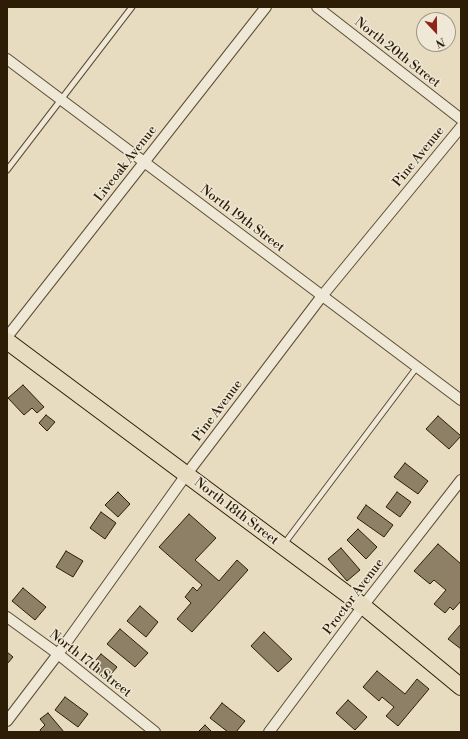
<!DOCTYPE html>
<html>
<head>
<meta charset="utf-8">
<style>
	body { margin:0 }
	#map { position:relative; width:468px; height:739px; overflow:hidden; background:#e7dbc0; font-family:"Libre Bodoni",serif }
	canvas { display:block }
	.frame { position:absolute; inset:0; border:8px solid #2d1d07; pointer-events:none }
	.north { position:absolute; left:416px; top:12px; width:40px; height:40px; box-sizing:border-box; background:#efe8d6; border:1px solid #a19783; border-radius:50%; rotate:158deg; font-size:11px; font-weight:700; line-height:16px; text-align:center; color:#2d1d07 }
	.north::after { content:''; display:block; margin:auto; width:14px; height:18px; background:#8f2418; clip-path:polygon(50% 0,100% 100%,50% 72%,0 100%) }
</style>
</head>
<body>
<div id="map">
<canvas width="468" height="739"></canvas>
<div class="frame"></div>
<div class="north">N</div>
</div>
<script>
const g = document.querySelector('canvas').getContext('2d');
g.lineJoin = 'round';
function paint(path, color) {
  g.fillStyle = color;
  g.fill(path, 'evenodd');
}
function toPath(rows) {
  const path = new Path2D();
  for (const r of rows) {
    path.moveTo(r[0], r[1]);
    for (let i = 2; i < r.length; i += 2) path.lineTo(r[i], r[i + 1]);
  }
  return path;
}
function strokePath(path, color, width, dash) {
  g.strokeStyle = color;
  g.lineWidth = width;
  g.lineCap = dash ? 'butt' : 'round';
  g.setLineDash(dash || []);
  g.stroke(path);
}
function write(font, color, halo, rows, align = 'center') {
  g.font = font + ' "Libre Bodoni",serif';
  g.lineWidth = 3;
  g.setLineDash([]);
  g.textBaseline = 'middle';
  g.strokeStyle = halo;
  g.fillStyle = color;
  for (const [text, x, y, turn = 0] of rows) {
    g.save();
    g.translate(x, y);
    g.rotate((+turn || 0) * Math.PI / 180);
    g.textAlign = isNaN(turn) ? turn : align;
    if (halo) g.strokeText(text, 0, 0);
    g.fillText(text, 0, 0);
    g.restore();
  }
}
const building = toPath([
	[23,385,44,407,37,413,32,408,24,415,8,398,23,385],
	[46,415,55,422,47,431,39,423,46,415],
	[438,416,461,436,449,449,426,429,438,416],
	[405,463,428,481,418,494,394,477,405,463],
	[118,492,130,504,118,517,105,505,118,492],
	[397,492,411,502,400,517,386,507,397,492],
	[366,505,393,525,384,537,357,518,366,505],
	[101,512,116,523,105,539,90,528,101,512],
	[189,514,216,538,195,560,219,581,237,560,248,570,192,632,177,619,191,603,185,597,193,587,197,591,202,585,159,547,189,514],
	[358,529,377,547,366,559,347,540,358,529],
	[438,544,461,564,461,601,453,610,450,607,445,613,434,604,446,590,434,580,430,584,414,571,438,544],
	[341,548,360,570,347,581,328,559,341,548],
	[66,551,83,561,73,577,56,567,66,551],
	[23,588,46,607,35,620,12,601,23,588],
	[140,606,158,622,146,637,127,621,140,606],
	[461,624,461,649,448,639,461,624],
	[120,629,148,653,135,667,107,644,120,629],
	[264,632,292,659,278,672,251,646,264,632],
	[7,652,13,657,7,664,7,652],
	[101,654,117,667,106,680,90,667,101,654],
	[377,671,405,694,417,679,429,689,398,726,386,716,394,707,382,697,379,701,363,687,377,671],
	[65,697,88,714,78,727,55,710,65,697],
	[348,700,367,717,355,730,336,713,348,700],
	[222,703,245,721,236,732,228,732,210,718,222,703],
	[48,713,64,732,41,732,40,730,45,725,40,719,48,713],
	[205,725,212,732,198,732,205,725]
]);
paint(building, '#8e8067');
strokePath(building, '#2d1d07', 1);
const lane = toPath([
	[7,170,132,7],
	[284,544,417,367]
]);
const street = toPath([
	[317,7,461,119],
	[7,59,461,400],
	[7,337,266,7],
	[7,617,58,654,155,732],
	[7,721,58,654,186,475,322,296,461,127],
	[269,732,363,606,461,480]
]);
const primary = toPath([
	[7,341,363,606,461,687]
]);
strokePath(lane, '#5c4c35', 7);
strokePath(street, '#5c4c35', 12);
strokePath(primary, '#2d1d07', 18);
strokePath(lane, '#efe8d6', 5);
strokePath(street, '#efe8d6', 10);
strokePath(primary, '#e7dbc0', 16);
write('13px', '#2d1d07', '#efe8d6', [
	["North 20th Street",397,53,38],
	["Pine Avenue",419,157,-51],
	["Liveoak Avenue",126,164,-52],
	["North 19th Street",242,219,37],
	["Pine Avenue",218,411,-53],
	["North 18th Street",236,512,37],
	["Proctor Avenue",354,597,-53],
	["North 17th Street",90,664,38]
]);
</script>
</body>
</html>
